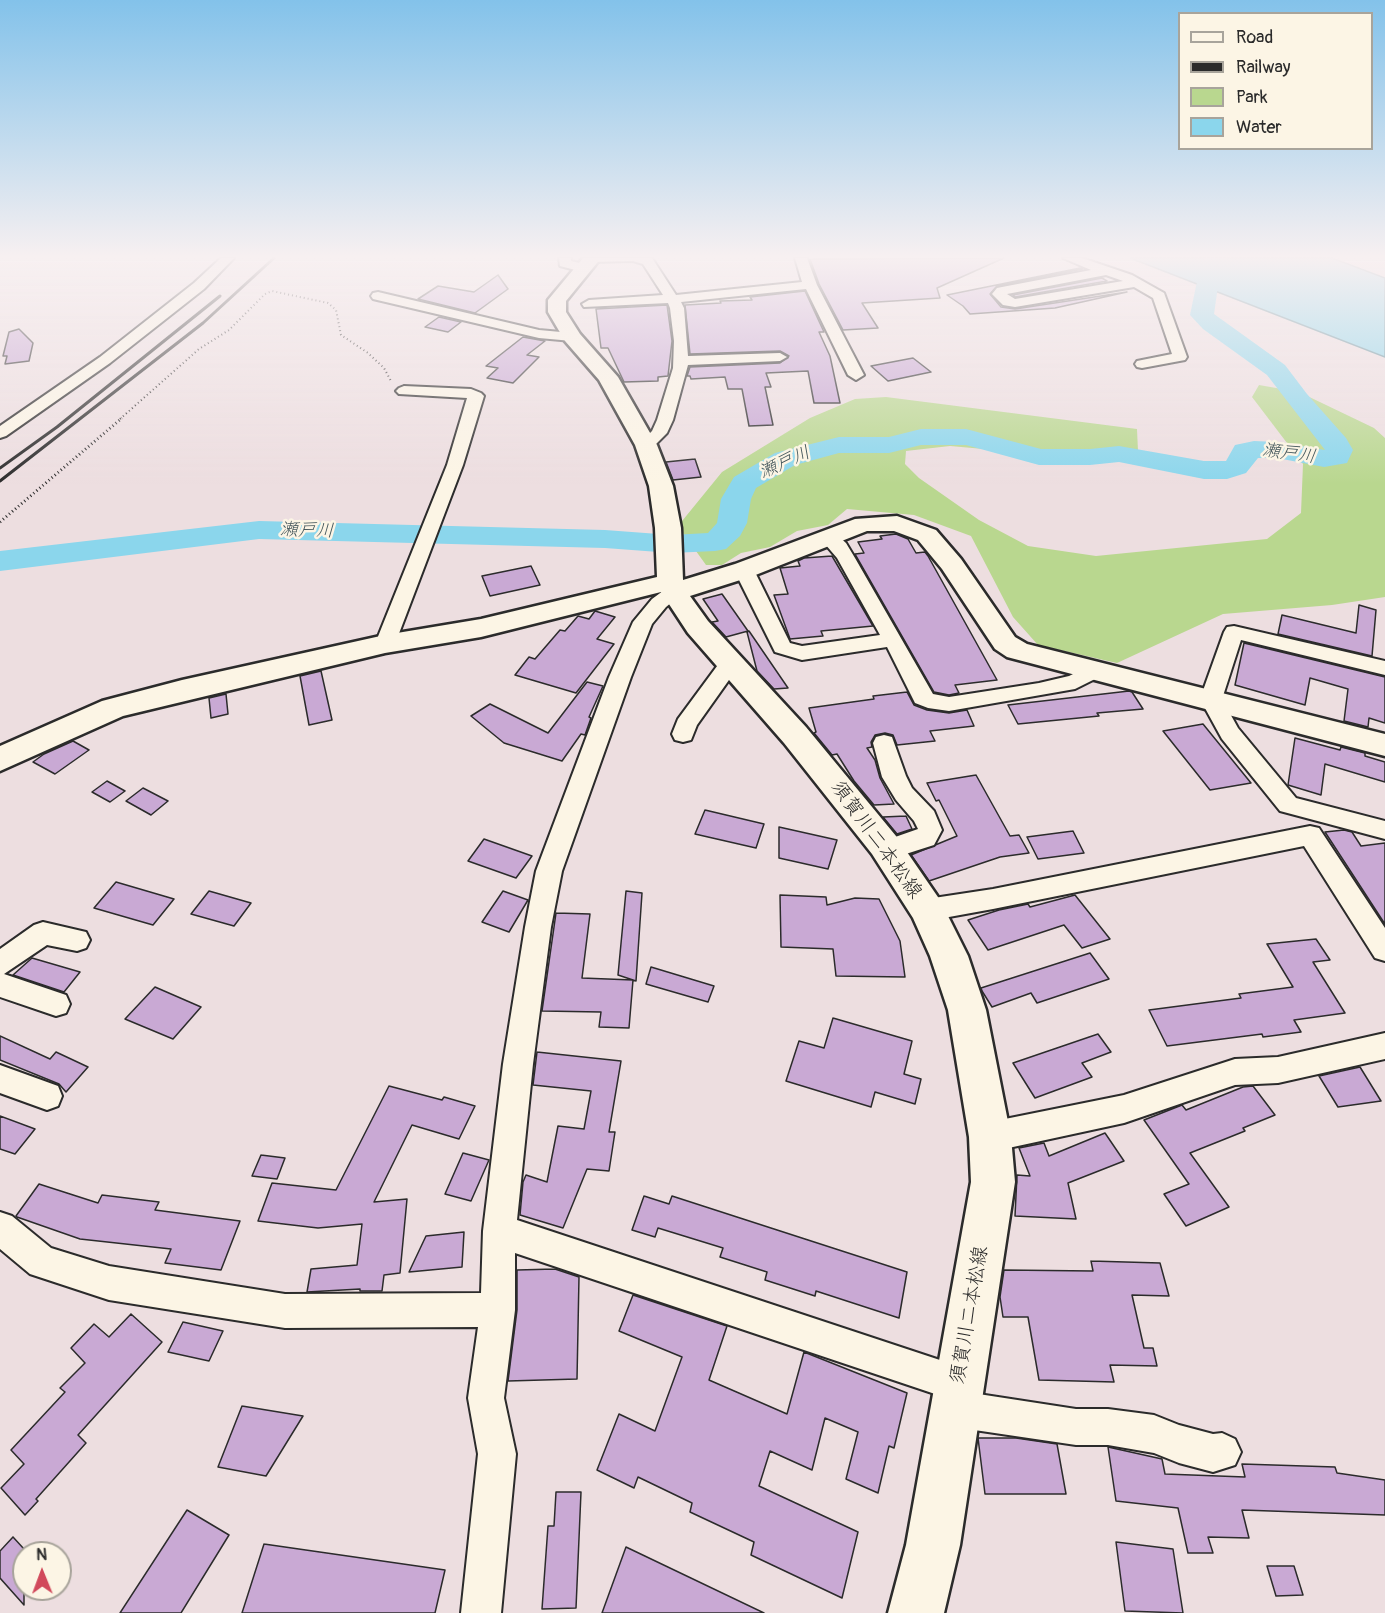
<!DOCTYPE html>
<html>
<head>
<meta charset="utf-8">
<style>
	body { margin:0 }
	#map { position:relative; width:1385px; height:1613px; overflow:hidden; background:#eddee0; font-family:Pangolin,sans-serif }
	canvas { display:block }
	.legend { position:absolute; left:1178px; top:12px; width:195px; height:138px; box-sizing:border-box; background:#fcf5e5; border:2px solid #a8a49b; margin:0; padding:8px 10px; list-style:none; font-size:18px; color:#2b2b2b }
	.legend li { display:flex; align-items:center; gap:12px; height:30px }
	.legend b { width:30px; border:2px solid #a8a49b }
	.north { position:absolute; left:12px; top:1541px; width:60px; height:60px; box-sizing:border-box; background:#fcf5e5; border:2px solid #a8a49b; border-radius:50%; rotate:359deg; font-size:16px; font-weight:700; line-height:24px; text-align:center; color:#2b2b2b }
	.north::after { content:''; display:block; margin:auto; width:21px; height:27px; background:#d1495b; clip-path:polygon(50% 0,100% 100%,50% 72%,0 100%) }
</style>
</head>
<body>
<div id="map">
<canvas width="1385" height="1613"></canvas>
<ul class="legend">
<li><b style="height:8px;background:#fcf5e5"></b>Road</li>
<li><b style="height:8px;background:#2b2b2b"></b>Railway</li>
<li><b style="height:16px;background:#b9d78f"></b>Park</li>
<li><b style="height:16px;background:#8bd6ec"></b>Water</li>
</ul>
<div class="north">N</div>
</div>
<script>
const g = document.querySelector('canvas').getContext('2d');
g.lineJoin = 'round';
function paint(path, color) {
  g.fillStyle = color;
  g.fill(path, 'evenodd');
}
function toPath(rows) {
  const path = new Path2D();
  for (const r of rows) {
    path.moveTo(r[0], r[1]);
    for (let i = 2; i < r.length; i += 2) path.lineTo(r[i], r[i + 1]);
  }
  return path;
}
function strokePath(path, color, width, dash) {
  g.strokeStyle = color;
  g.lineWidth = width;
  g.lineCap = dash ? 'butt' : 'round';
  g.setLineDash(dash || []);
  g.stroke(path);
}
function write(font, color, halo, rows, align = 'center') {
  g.font = font + ' Pangolin,"Klee One",sans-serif';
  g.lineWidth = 5;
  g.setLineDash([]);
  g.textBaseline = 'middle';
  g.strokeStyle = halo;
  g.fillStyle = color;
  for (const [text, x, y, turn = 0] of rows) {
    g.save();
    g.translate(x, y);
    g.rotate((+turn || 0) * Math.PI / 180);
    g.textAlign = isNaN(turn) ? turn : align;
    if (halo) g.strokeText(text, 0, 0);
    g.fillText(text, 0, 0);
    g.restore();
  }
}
paint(toPath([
	[1259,385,1299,392,1374,428,1385,438,1385,597,1332,605,1223,614,1117,663,1038,645,1013,617,971,536,914,515,847,509,828,525,797,531,770,547,741,553,722,565,706,565,678,526,722,472,810,418,855,399,886,397,1137,429,1138,451,1039,454,950,446,906,451,905,464,919,478,979,520,1028,546,1096,556,1267,539,1301,513,1303,464,1252,397]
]), '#b9d78f');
const water = toPath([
	[1130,258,1332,258,1385,278,1385,357,1130,258]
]);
paint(water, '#8bd6ec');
strokePath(water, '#65929f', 1.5);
paint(toPath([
	[1205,258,1227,258,1218,286,1214,314,1285,365,1307,394,1346,438,1353,450,1347,463,1324,467,1277,458,1258,458,1246,473,1227,479,1204,479,1119,462,1090,465,1039,465,966,445,921,445,889,453,839,453,795,465,756,488,751,499,747,523,740,536,726,549,715,551,672,553,605,548,259,539,0,571,0,551,259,521,605,530,672,535,708,533,717,523,721,499,734,477,775,453,839,437,889,437,921,429,966,429,1041,449,1090,449,1119,446,1204,461,1226,461,1235,445,1254,441,1277,442,1325,450,1267,375,1203,329,1190,315,1196,286,1205,258]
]), '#8bd6ec');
const building = toPath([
	[1004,258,937,288,940,298,862,303,878,328,843,330,819,284,810,259,1004,258],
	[1080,268,1083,269,997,286,990,294,1001,307,1015,309,1127,292,1055,308,970,314,963,306,947,295,1080,268],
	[498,275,508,289,475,313,418,299,438,286,474,292,498,275],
	[1102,278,1107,281,1015,297,1013,295,1102,278],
	[805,291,824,332,819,332,830,356,840,403,814,403,808,371,766,373,771,387,765,387,773,425,749,426,742,389,728,389,725,377,691,379,690,376,687,376,690,367,780,363,789,356,780,351,690,354,685,305,721,303,720,301,752,300,750,297,805,291],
	[667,305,672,341,668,376,658,377,658,381,624,382,608,348,601,348,596,309,667,305],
	[439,317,461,322,448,332,425,327,439,317],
	[19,329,33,343,29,361,5,364,7,356,3,356,9,332,19,329],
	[523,337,545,341,527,355,539,357,513,383,487,378,498,368,486,366,523,337],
	[913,358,931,372,888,381,871,366,913,358],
	[695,459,701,477,673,480,666,462,695,459],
	[896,534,908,539,916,553,925,552,928,556,997,680,955,685,959,693,949,695,934,692,855,554,864,553,858,542,882,539,880,536,896,534],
	[832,556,873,626,821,631,823,636,790,639,774,595,788,594,780,568,800,566,798,561,804,558,832,556],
	[531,566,540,585,490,596,482,576,531,566],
	[722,594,748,631,726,637,712,622,718,621,703,599,722,594],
	[1359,605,1376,610,1372,656,1278,634,1282,615,1356,633,1359,605],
	[595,611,615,617,597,639,614,644,576,693,515,675,529,657,535,659,560,630,565,631,578,616,589,619,595,611],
	[749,631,788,688,774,689,757,671,747,632,749,631],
	[1244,643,1385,677,1385,723,1369,718,1368,727,1344,721,1348,689,1310,678,1305,705,1235,685,1244,643],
	[321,671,332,720,309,725,300,676,321,671],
	[587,682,603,686,589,717,591,718,585,735,581,734,562,761,504,743,471,716,490,704,548,733,587,682],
	[1129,691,1132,692,1143,709,1097,713,1099,716,1018,724,1008,705,1129,691],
	[907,692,914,705,927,710,949,713,967,710,974,726,930,731,935,741,897,745,893,735,885,733,875,735,871,742,872,747,867,748,875,760,880,778,894,804,874,805,854,781,837,754,832,755,814,733,816,732,809,708,874,699,873,696,907,692],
	[226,694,228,714,211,718,209,698,226,694],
	[1203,724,1251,783,1210,790,1163,731,1203,724],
	[1295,738,1340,750,1341,747,1365,753,1365,756,1385,762,1385,782,1325,764,1321,795,1288,785,1295,738],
	[73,741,89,750,55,774,33,762,44,754,73,741],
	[976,775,1010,836,1019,835,1029,853,1000,857,929,881,911,855,957,836,939,800,936,801,927,783,976,775],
	[107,781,125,791,110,802,92,792,107,781],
	[143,788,168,801,151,815,126,801,143,788],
	[705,810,764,824,756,848,695,834,705,810],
	[906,816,912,829,897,834,883,817,906,816],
	[779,827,837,840,828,869,779,858,779,827],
	[1344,830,1352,832,1361,846,1385,843,1385,924,1325,832,1344,830],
	[1073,831,1084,853,1038,859,1027,837,1073,831],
	[484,839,532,856,516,878,468,861,484,839],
	[116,882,174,899,153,925,94,908,116,882],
	[209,891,251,903,234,926,191,914,209,891],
	[503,891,528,900,509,932,482,922,503,891],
	[626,891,642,893,636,981,618,975,626,891],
	[780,895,826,897,827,905,855,898,879,899,900,941,905,977,836,976,833,949,781,947,780,895],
	[1075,895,1110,939,1082,948,1064,925,988,950,968,920,999,910,1028,904,1030,907,1075,895],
	[556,913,590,914,582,978,633,980,629,1028,599,1027,601,1012,542,1011,556,913],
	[1316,939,1330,960,1313,962,1345,1013,1294,1020,1301,1032,1263,1037,1262,1034,1167,1046,1149,1010,1241,998,1239,994,1293,987,1267,944,1316,939],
	[1090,953,1109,979,1037,1003,1031,993,992,1007,982,991,981,988,1090,953],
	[32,958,80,972,64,992,13,975,32,958],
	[651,967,714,986,708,1002,646,984,651,967],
	[155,987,201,1007,173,1039,125,1019,155,987],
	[833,1018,912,1041,904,1074,921,1079,915,1104,875,1092,871,1107,786,1081,799,1041,824,1048,833,1018],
	[1098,1034,1111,1052,1082,1063,1092,1077,1035,1098,1013,1063,1098,1034],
	[0,1036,50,1059,56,1052,88,1067,66,1092,59,1084,0,1060,0,1036],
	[537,1052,621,1061,609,1132,615,1132,609,1171,587,1169,563,1228,520,1215,523,1182,526,1175,547,1182,558,1126,584,1129,591,1091,533,1085,537,1052],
	[1360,1067,1381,1101,1338,1107,1319,1076,1360,1067],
	[389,1086,442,1100,444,1097,475,1106,459,1139,412,1125,374,1202,407,1199,400,1273,384,1275,382,1291,360,1291,360,1289,307,1292,311,1269,357,1265,362,1224,318,1228,258,1221,272,1183,336,1190,389,1086],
	[1253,1086,1275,1115,1243,1128,1245,1131,1190,1153,1229,1207,1186,1226,1164,1194,1189,1184,1144,1120,1182,1105,1186,1110,1243,1087,1253,1086],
	[0,1116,35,1129,15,1154,0,1149,0,1116],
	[1105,1133,1124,1161,1068,1183,1076,1219,1015,1216,1017,1175,1030,1176,1019,1148,1044,1143,1049,1156,1105,1133],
	[463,1153,489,1160,471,1201,445,1194,463,1153],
	[261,1155,285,1158,277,1179,252,1176,261,1155],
	[39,1184,98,1203,102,1195,159,1202,155,1210,240,1221,221,1270,165,1263,171,1249,80,1239,17,1217,16,1216,39,1184],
	[644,1196,669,1204,672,1196,907,1272,899,1318,816,1291,815,1296,765,1280,767,1272,720,1257,723,1248,658,1228,655,1237,632,1230,644,1196],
	[464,1232,462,1267,409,1272,426,1236,464,1232],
	[1091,1261,1160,1263,1169,1296,1132,1295,1144,1348,1153,1348,1157,1366,1110,1365,1114,1382,1039,1380,1028,1317,1003,1317,1000,1297,1004,1270,1093,1271,1091,1261],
	[555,1269,579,1277,577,1379,508,1381,517,1310,517,1270,555,1269],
	[633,1295,727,1326,709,1380,787,1414,804,1352,907,1393,894,1448,889,1446,878,1493,846,1479,858,1432,825,1418,812,1470,770,1451,759,1486,858,1532,842,1598,751,1555,754,1542,690,1512,692,1503,638,1477,634,1488,597,1470,619,1414,655,1431,682,1357,619,1331,633,1295],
	[131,1314,162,1342,78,1435,86,1443,36,1499,38,1501,25,1515,1,1488,24,1464,11,1450,65,1392,60,1388,85,1363,71,1348,94,1324,109,1337,131,1314],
	[183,1322,223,1331,209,1361,168,1352,183,1322],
	[242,1406,303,1416,266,1476,218,1467,242,1406],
	[978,1438,1016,1438,1057,1444,1066,1494,985,1494,978,1438],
	[1108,1447,1162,1459,1165,1474,1245,1477,1242,1464,1335,1467,1337,1473,1385,1480,1385,1515,1242,1510,1249,1538,1208,1537,1213,1553,1188,1553,1178,1508,1116,1501,1108,1447],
	[556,1492,581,1492,576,1608,542,1609,548,1526,554,1526,556,1492],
	[187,1510,229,1535,181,1613,120,1613,187,1510],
	[13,1537,24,1549,24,1605,0,1578,0,1551,13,1537],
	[1116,1542,1173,1549,1183,1613,1125,1611,1116,1542],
	[264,1544,445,1570,435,1613,242,1613,264,1544],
	[626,1547,764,1613,602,1613,626,1547],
	[1267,1566,1294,1566,1303,1595,1276,1596,1267,1566]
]);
paint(building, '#c9a9d4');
strokePath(building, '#2b2b2b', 1.5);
const street = toPath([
	[221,258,234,258,204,289,110,363,6,436,0,438,0,426,100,357,194,283,221,258],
	[559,258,571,258,571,261,588,265,589,268,583,272,560,266,559,258],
	[585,258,652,258,676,295,802,282,795,258,807,258,817,285,864,375,856,380,848,375,806,289,681,302,684,308,688,356,780,353,787,357,780,361,688,365,673,420,667,433,652,448,640,448,638,445,652,431,657,420,673,368,674,341,670,308,668,303,584,307,582,304,589,300,663,295,643,264,633,261,591,262,585,258],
	[1063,258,1082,258,1132,275,1164,293,1187,357,1185,360,1142,368,1137,367,1135,364,1137,361,1172,354,1153,298,1134,287,1015,307,1003,305,992,294,997,288,1002,287,1091,270,1063,258],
	[1106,275,1123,281,1015,299,1007,294,1106,275],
	[378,292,539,330,572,333,579,337,572,341,539,338,373,299,371,296,373,293,378,292],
	[404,386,471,389,481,393,484,396,463,465,395,644,392,649,385,651,378,649,375,644,447,465,467,398,399,394,396,391,399,388,404,386],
	[828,531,835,533,846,543,855,558,933,694,949,697,1039,683,1069,676,1092,665,1099,667,1103,672,1099,677,1075,689,949,711,928,708,915,703,887,647,802,660,775,652,734,570,737,566,751,566,754,570,790,643,802,646,880,635,837,558,819,537,821,533,828,531],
	[674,586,681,588,684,592,666,607,652,624,631,677,562,871,551,927,533,1064,517,1220,958,1366,971,1371,976,1384,972,1393,1076,1409,1108,1409,1154,1415,1179,1425,1213,1434,1222,1433,1235,1439,1241,1452,1235,1465,1213,1472,1179,1463,1154,1453,1108,1445,1076,1445,954,1427,941,1422,936,1409,941,1396,515,1253,515,1310,504,1398,516,1454,501,1613,461,1613,478,1454,468,1398,478,1327,285,1328,109,1300,30,1274,0,1249,0,1212,12,1216,51,1248,109,1266,285,1294,481,1293,483,1231,503,1064,525,927,536,871,609,677,633,622,652,599,667,588,674,586],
	[1234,626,1385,661,1385,675,1241,640,1222,699,1238,728,1296,798,1385,821,1385,839,1280,811,1222,739,1200,699,1224,632,1227,627,1234,626],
	[730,656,737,658,741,663,697,725,691,740,683,742,675,740,672,734,678,719,723,658,730,656],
	[884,735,892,737,906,776,912,788,934,811,942,830,934,845,887,860,878,857,875,850,878,843,918,829,914,821,896,800,882,777,873,743,876,737,884,735],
	[1310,826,1319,828,1385,928,1385,961,1375,958,1304,846,993,909,927,921,918,917,914,910,918,903,927,899,993,889,1310,826],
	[43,922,86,932,90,940,86,948,77,951,47,945,4,974,66,995,70,1004,66,1013,56,1016,0,997,0,949,34,925,43,922],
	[1385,1033,1385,1059,1278,1083,1235,1085,1124,1123,990,1152,979,1147,975,1137,979,1127,990,1122,1124,1095,1235,1059,1278,1057,1385,1033],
	[0,1065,58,1086,62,1096,58,1106,47,1110,0,1093,0,1065]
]);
const secondary = toPath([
	[583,258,601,258,566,301,566,312,580,334,618,377,657,445,673,486,681,528,683,580,735,564,855,519,897,516,936,530,961,559,1015,637,1027,644,1385,734,1385,756,1007,657,995,649,942,569,918,540,894,531,867,531,753,576,690,596,708,621,806,727,896,836,940,900,968,956,986,1010,1011,1137,1015,1182,960,1545,944,1613,888,1613,906,1545,971,1182,969,1137,948,1010,930,956,913,918,872,854,784,743,688,633,661,592,481,637,385,653,123,716,0,771,0,746,102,701,182,680,385,635,481,619,657,577,655,528,649,486,635,445,599,380,565,341,548,312,548,300,583,258]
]);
strokePath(street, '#2b2b2b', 4);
strokePath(secondary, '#2b2b2b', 5);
strokePath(toPath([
	[120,419,199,349,229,330,265,294,272,291,328,303,336,310,341,335,368,353,384,368,391,381]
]), '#2b2b2b', 2, [1, 3]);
strokePath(toPath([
	[0,522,122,418]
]), '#2b2b2b', 3, [1, 3]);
paint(street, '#fcf5e5');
paint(secondary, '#fcf5e5');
strokePath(toPath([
	[0,468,57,427,220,296],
	[0,481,203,323,274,258]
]), '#2b2b2b', 3);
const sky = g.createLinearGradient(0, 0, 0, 484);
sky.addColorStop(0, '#83c2ea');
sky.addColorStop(0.53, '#f7f0f1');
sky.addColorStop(1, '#f7f0f100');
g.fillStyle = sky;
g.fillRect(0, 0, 1385, 484);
write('italic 18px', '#43565b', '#fcf5e5', [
	["瀬戸川",1289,454,8],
	["瀬戸川",785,463,-24],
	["瀬戸川",307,531,2]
]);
write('20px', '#2b2b2b', '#fcf5e5', [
	["須賀川二本松線",876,840,54],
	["須賀川二本松線",970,1315,-80]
]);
</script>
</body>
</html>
